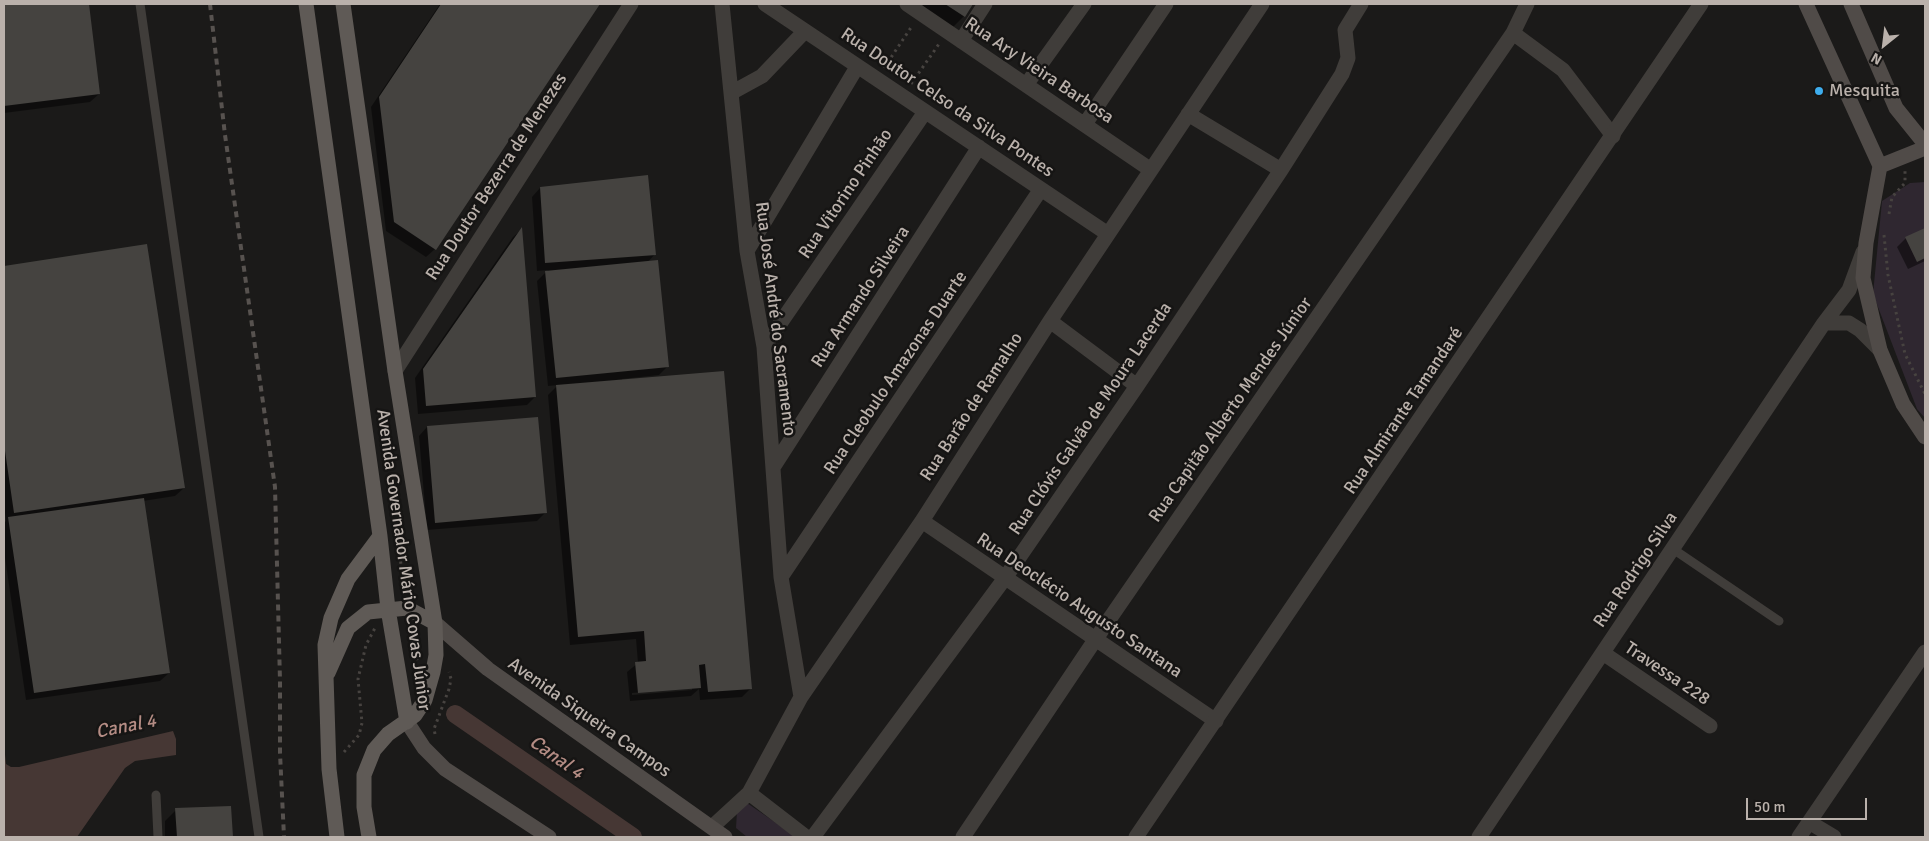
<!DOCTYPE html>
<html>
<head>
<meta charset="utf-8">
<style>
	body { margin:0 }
	#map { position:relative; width:1929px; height:841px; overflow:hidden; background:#1b1a19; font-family:Signika,sans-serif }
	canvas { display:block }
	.frame { position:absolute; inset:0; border:5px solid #bab1ab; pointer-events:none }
	.north { position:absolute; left:1859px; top:20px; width:50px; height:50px; -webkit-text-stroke:4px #161514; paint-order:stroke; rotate:209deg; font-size:14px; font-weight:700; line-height:20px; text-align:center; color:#bab1ab }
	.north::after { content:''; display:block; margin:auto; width:18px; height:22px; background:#bab1ab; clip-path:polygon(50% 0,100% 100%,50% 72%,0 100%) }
	.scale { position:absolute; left:1746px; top:798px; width:121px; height:22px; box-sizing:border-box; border:2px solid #bab1ab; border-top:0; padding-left:6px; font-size:15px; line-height:18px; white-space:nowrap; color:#bab1ab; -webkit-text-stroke:4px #161514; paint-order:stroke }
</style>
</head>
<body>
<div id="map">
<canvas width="1929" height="841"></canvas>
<div class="frame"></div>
<div class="north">N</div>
<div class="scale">50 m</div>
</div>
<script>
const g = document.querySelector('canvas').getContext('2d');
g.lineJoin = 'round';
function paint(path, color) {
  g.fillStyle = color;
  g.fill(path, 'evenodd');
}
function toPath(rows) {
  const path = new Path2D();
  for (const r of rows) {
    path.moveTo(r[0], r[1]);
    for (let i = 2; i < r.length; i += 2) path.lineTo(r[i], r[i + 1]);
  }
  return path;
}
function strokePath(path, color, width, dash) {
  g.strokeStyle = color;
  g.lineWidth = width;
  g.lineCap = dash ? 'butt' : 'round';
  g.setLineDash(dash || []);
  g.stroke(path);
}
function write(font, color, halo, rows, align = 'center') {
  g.font = font + ' Signika,sans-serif';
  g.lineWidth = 5;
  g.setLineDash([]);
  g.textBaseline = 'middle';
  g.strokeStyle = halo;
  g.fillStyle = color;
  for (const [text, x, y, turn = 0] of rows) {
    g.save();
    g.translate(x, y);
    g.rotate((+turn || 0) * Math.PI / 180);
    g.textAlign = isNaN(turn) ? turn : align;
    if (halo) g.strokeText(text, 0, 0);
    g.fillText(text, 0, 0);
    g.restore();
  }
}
paint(toPath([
	[1925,182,1925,418,1917,409,1873,294,1882,201,1910,183],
	[747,803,795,836,747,837,736,828,737,811]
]), '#2f2730');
paint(toPath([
	[173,731,176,739,176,755,135,761,125,768,77,837,4,837,4,745,6,764,11,767,19,767]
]), '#463734');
paint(toPath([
	[4,4,88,4,99,94,90,102,4,113],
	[440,4,599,4,435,249,426,257,386,231,371,107],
	[924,4,972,4,964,16,952,28,922,7],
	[540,188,655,254,647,263,667,367,659,375,622,379,622,381,751,688,742,697,700,700,699,689,691,696,630,701,627,672,638,663,636,639,570,645,548,395,558,385,548,386,537,281,548,270,537,271,532,197],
	[692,688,692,690,632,695,632,693],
	[1925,229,1925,261,1908,269,1897,247,1906,238],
	[521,230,535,397,527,405,418,414,415,378,513,237],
	[146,246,184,488,175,496,143,501,169,673,160,681,26,700,4,551,4,523,6,521,4,505,4,267],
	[427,427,545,513,537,521,427,530,419,436],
	[230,808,231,837,165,837,165,821,176,810]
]), '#0007');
strokePath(toPath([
	[455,714,633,837]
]), '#463734', 18);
paint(toPath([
	[4,4,89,4,100,94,4,106],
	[441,4,600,4,436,250,394,222,379,97],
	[945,4,973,4,965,17],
	[648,175,656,255,545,263,540,187],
	[522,227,536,397,426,406,423,369],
	[1925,228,1925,258,1917,262,1905,237],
	[147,244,185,488,14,513,4,444,4,266],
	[658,260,669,367,556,378,545,271],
	[724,371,752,689,708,692,705,664,699,665,701,688,638,693,635,662,646,661,644,631,578,637,556,385],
	[538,417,547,513,435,523,427,426],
	[144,498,170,673,34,693,8,517],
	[231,806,233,837,177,837,175,808]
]), '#454340');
strokePath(toPath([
	[884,68,912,26],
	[911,84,939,44],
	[1889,214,1892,197,1905,183,1905,170],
	[1884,235,1888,275,1905,354,1925,394],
	[398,542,405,595],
	[410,626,413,646,419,663],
	[435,734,434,729,449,689,451,679,449,672],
	[344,752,359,735,362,723,358,679,366,645,375,628]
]), '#474340', 3, [2.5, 4]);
strokePath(toPath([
	[140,4,259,837],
	[1673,549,1779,621],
	[156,795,158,837]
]), '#403d3a', 9);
strokePath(toPath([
	[722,4,747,251,764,347,781,577,801,697],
	[765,4,1108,234],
	[907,4,1151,170],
	[1513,33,1563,70,1613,136],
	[961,41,985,4],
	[1026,85,1084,4],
	[731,93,762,76,805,31],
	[1188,114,1281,170],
	[1085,124,1166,4],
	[747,251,857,67],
	[1050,321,1137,386],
	[1824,323,1849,323,1860,330,1880,350],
	[764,347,925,112],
	[395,371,631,4],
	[774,466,979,147],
	[922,521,1216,721],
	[781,577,1041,189],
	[1603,653,1710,726],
	[749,793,806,837],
	[1809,822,1834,837],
	[712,827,749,793,801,697,922,521,1050,321,1262,4],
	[813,837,1005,578,1137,386,1281,170,1342,74,1348,58,1345,30,1361,4],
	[963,837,1095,640,1513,33,1527,4],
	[1479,837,1824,323,1849,290,1863,252],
	[1799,837,1925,652]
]), '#403d3a', 15);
strokePath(toPath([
	[1136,837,1701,4]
]), '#403d3a', 15);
strokePath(toPath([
	[1806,4,1880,166],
	[1851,4,1896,108,1925,144],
	[1880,166,1866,243,1863,278,1880,350,1903,404,1925,437],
	[1880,166,1925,148],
	[435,623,488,669,725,837],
	[407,722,424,748,445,769,549,837]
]), '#504b48', 15);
strokePath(toPath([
	[306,4,380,536,388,609,407,722],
	[343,4,395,371,435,623,436,655,433,672,425,700,415,715,388,734,374,750,364,775,364,807,369,837],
	[328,673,348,628,368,612,407,608,435,623],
	[337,837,329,769,325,645,331,618,348,579,380,536]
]), '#5f5a56', 15);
strokePath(toPath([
	[210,4,225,135,275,487,280,681,280,753,284,837]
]), '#57524f', 4, [6, 5]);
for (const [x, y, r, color] of [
	[1819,91,5,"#3eaded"]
]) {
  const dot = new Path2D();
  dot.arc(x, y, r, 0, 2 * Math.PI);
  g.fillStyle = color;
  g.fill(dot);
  strokePath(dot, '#161514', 2);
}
write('18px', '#bab1ab', '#161514', [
	["Rua Ary Vieira Barbosa",1039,71,34],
	["Rua Doutor Celso da Silva Pontes",947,103,34],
	["Rua Doutor Bezerra de Menezes",497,177,-57],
	["Rua Vitorino Pinhão",846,194,-56],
	["Rua Armando Silveira",861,297,-57],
	["Rua José André do Sacramento",775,319,83],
	["Rua Cleobulo Amazonas Duarte",896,373,-56],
	["Rua Barão de Ramalho",972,407,-57],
	["Rua Capitão Alberto Mendes Júnior",1231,410,-55],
	["Rua Almirante Tamandaré",1404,411,-56],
	["Rua Clóvis Galvão de Moura Lacerda",1091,419,-56],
	["Avenida Governador Mário Covas Júnior",403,560,82],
	["Rua Rodrigo Silva",1636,570,-56],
	["Rua Deoclécio Augusto Santana",1079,606,34],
	["Travessa 228",1667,674,34],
	["Avenida Siqueira Campos",589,718,35]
]);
write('18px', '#bab1ab', '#161514', [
	["Mesquita",1829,91]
], 'left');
write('italic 19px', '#b48c84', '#161514', [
	["Canal 4",126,727,-11],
	["Canal 4",556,758,35]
]);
</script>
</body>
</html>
